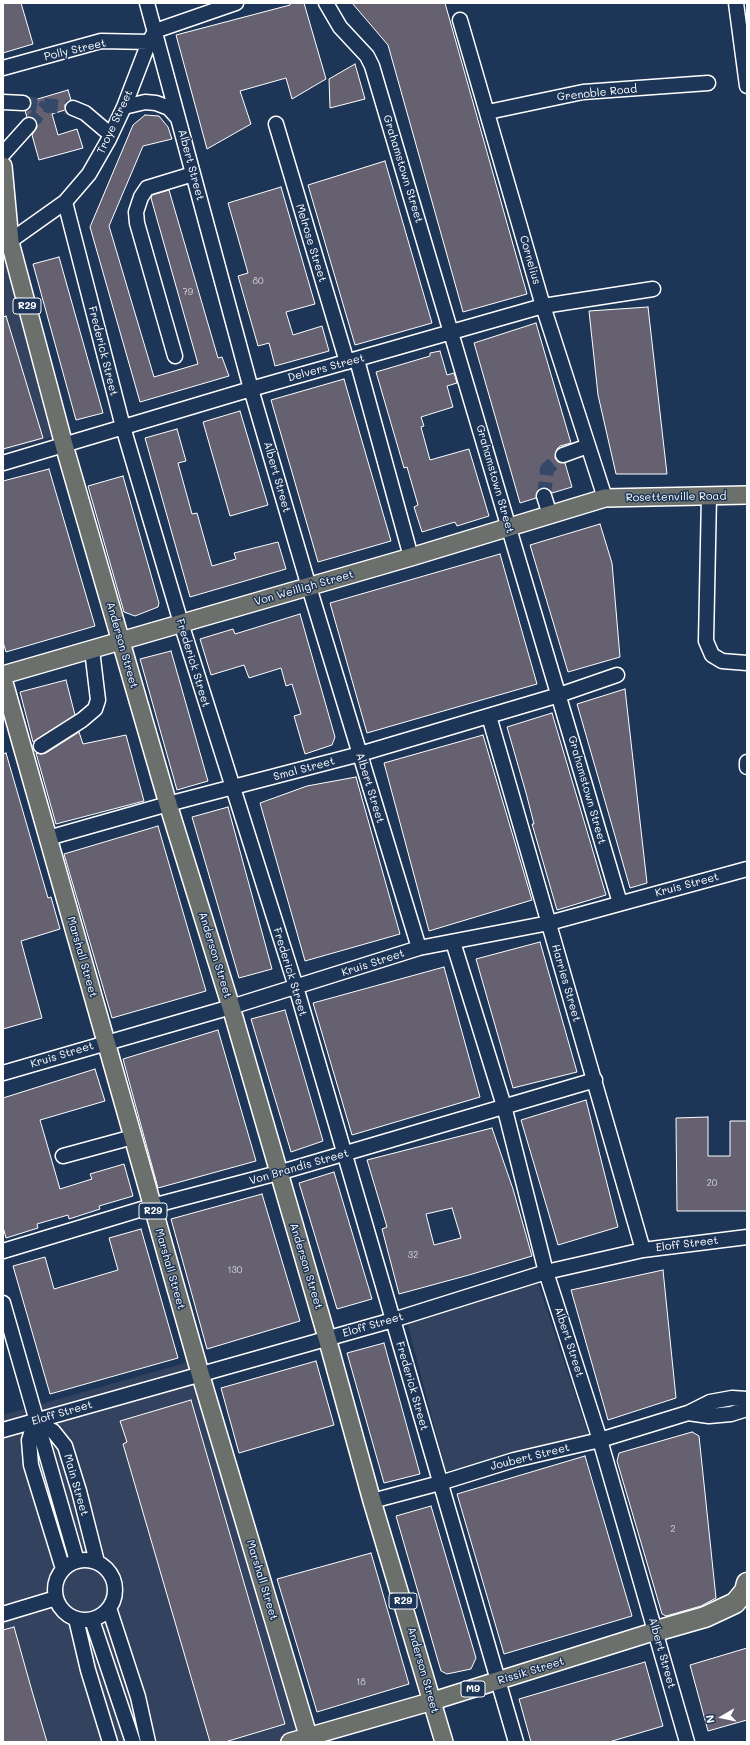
<!DOCTYPE html>
<html>
<head>
<meta charset="utf-8">
<style>
	body { margin:0 }
	#map { position:relative; width:750px; height:1745px; overflow:hidden; background:#1d3557; font-family:Mali,sans-serif }
	canvas { display:block }
	.frame { position:absolute; inset:0; border:4px solid #fff; pointer-events:none }
	.north { position:absolute; left:702px; top:1697px; width:40px; height:40px; -webkit-text-stroke:3px #1d3557; paint-order:stroke; rotate:261deg; font-size:11px; font-weight:700; line-height:16px; text-align:center; color:#fff }
	.north::after { content:''; display:block; margin:auto; width:14px; height:18px; background:#fff; clip-path:polygon(50% 0,100% 100%,50% 72%,0 100%) }
</style>
</head>
<body>
<div id="map">
<canvas width="750" height="1745"></canvas>
<div class="frame"></div>
<div class="north">N</div>
</div>
<script>
const g = document.querySelector('canvas').getContext('2d');
g.lineJoin = 'round';
function paint(path, color) {
  g.fillStyle = color;
  g.fill(path, 'evenodd');
}
function toPath(rows) {
  const path = new Path2D();
  for (const r of rows) {
    if (r.length === 3) {
      path.moveTo(r[0] + r[2], r[1]);
      path.arc(r[0], r[1], r[2], 0, 2 * Math.PI);
      continue;
    }
    path.moveTo(r[0], r[1]);
    for (let i = 2; i < r.length; i += 2) path.lineTo(r[i], r[i + 1]);
  }
  return path;
}
function strokePath(path, color, width, dash) {
  g.strokeStyle = color;
  g.lineWidth = width;
  g.lineCap = dash ? 'butt' : 'round';
  g.setLineDash(dash || []);
  g.stroke(path);
}
function write(font, color, halo, rows, align = 'center') {
  g.font = font + ' Mali,sans-serif';
  g.lineWidth = 3;
  g.setLineDash([]);
  g.textBaseline = 'middle';
  g.strokeStyle = halo;
  g.fillStyle = color;
  for (const [text, x, y, turn = 0] of rows) {
    g.save();
    g.translate(x, y);
    g.rotate((+turn || 0) * Math.PI / 180);
    g.textAlign = isNaN(turn) ? turn : align;
    if (halo) g.strokeText(text, 0, 0);
    g.fillText(text, 0, 0);
    g.restore();
  }
}
paint(toPath([
	[3,242,58,435,3,452],
	[538,1283,588,1434,514,1460,496,1460,446,1471,407,1322],
	[188,1362,300,1742,3,1742,3,1415]
]), '#33425f');
const building = toPath([
	[3,3,21,3,33,44,3,53,3,3],
	[290,3,304,3,326,79,292,99,286,78,240,91,251,124,207,149,176,35,290,5,290,3],
	[352,3,445,3,527,294,463,312,388,45,352,3],
	[355,64,365,99,330,108,329,79,355,64],
	[68,90,71,100,65,104,65,110,52,114,58,135,77,129,83,148,39,160,32,135,37,127,37,123,34,118,27,117,25,111,30,107,31,101,68,90],
	[145,115,159,116,168,127,172,139,143,146,109,226,154,377,198,364,151,198,152,195,169,190,218,358,222,357,229,376,140,402,90,227,133,125,145,115],
	[385,161,432,323,355,345,308,185,385,161],
	[281,187,315,304,286,312,293,335,322,326,329,351,275,366,269,343,258,346,238,276,248,273,228,203,281,187],
	[59,257,103,413,76,420,33,264,59,257],
	[648,307,667,474,616,474,598,395,589,311,648,307],
	[6,316,43,438,3,449,3,317,6,316],
	[536,323,571,443,560,446,557,449,555,458,558,462,565,463,572,487,552,493,549,490,542,488,538,491,536,498,520,503,474,343,536,323],
	[440,351,447,375,454,373,457,383,447,386,453,407,421,417,424,426,421,427,430,460,469,449,489,516,457,526,455,522,422,532,414,507,418,505,407,467,404,468,376,372,430,356,430,353,440,351],
	[344,379,391,541,318,562,271,400,344,379],
	[240,411,268,505,230,516,203,422,240,411],
	[177,429,186,461,178,463,192,514,197,513,212,566,236,559,234,553,278,542,286,569,190,597,145,438,177,429],
	[49,469,95,626,6,652,3,642,3,481,49,469],
	[123,476,159,603,158,607,135,616,124,612,88,486,123,476],
	[600,524,612,563,620,657,568,672,530,545,600,524],
	[500,554,537,684,367,733,330,603,500,554],
	[300,614,335,737,332,745,305,754,294,716,301,714,292,684,286,686,281,668,249,678,244,665,211,675,200,639,233,629,235,634,300,614],
	[171,651,208,781,177,790,140,659,171,651],
	[66,680,75,715,33,742,20,692,66,680],
	[625,689,647,883,630,888,577,704,625,689],
	[552,713,606,895,557,910,532,824,534,824,526,793,507,727,552,713],
	[79,732,83,744,126,735,144,801,56,824,36,753,41,754,46,753,79,732],
	[483,735,532,900,429,931,384,763,483,735],
	[6,753,48,898,51,897,60,929,21,941,42,1018,3,1029,3,754,6,753],
	[356,777,400,934,305,961,260,803,307,786,356,777],
	[228,807,272,969,239,978,192,817,228,807],
	[158,826,206,991,112,1018,64,854,158,826],
	[540,942,577,1072,513,1088,476,959,540,942],
	[444,967,480,1097,352,1135,313,1003,444,967],
	[285,1010,323,1141,291,1152,251,1019,285,1010],
	[218,1030,256,1161,158,1188,123,1059,218,1030],
	[95,1069,105,1101,40,1120,60,1189,92,1179,90,1174,124,1164,133,1196,99,1206,100,1209,69,1219,68,1215,37,1224,38,1228,6,1238,3,1227,3,1098,95,1069],
	[586,1100,618,1227,558,1245,521,1120,586,1100],
	[708,1117,708,1156,730,1156,730,1121,747,1121,747,1211,677,1211,676,1118,708,1117],
	[492,1128,513,1189,532,1256,469,1275,399,1294,382,1229,387,1227,367,1160,492,1128],
	[452,1208,461,1238,434,1245,426,1214,452,1208],
	[334,1172,372,1299,337,1309,299,1183,334,1172],
	[262,1194,300,1321,207,1349,171,1219,262,1194],
	[141,1229,178,1358,50,1394,13,1266,45,1257,54,1289,118,1270,109,1238,141,1229],
	[663,1270,676,1398,608,1420,571,1290,663,1270],
	[384,1343,420,1474,384,1483,347,1353,384,1343],
	[316,1361,334,1425,239,1453,221,1388,316,1361],
	[191,1400,285,1724,225,1742,210,1742,123,1444,127,1442,120,1421,191,1400],
	[692,1432,699,1436,716,1598,701,1606,666,1616,662,1614,617,1461,619,1453,692,1432],
	[585,1456,632,1616,504,1654,457,1494,585,1456],
	[431,1506,476,1658,471,1669,447,1674,441,1671,438,1661,396,1516,431,1506],
	[371,1553,409,1684,317,1712,277,1579,371,1553],
	[14,1627,32,1691,47,1742,3,1742,3,1630,14,1627],
	[747,1648,747,1720,708,1731,690,1665,747,1648],
	[645,1662,663,1726,609,1742,531,1742,519,1699,645,1662]
]);
paint(building, '#656171');
strokePath(building, '#fff', 1);
strokePath(toPath([
	[23,103,73,108],
	[29,125,47,105],
	[544,496,547,469,563,455]
]), '#344968', 14, [14, 7]);
const minor = toPath([
	[147,3,251,389,309,587,419,948],
	[326,3,340,27,367,56,372,66,620,903],
	[736,3,747,86],
	[460,20,543,306,605,498],
	[3,68,101,41,149,42],
	[3,102,23,103],
	[124,107,145,102,156,103,169,108,177,117],
	[73,108,85,113,111,135],
	[488,112,583,92,708,83],
	[276,124,347,362],
	[3,154,29,125],
	[65,202,123,427,181,623,296,987,516,1742],
	[3,246,65,202,89,174,109,139,124,107,149,42,155,31,236,3],
	[175,356,137,223,136,212,141,197,147,188,193,174],
	[357,360,411,557],
	[563,455,588,446],
	[3,463,251,389,543,306,653,289],
	[544,496,550,515],
	[709,496,706,641,712,655,722,661,747,663],
	[489,716,643,1250],
	[41,746,82,720,95,709,98,700,92,650],
	[747,762,747,767],
	[48,838,168,804,360,754,559,695,617,675],
	[453,942,504,1106,546,1272,600,1440,687,1742],
	[3,1073,231,1007,419,948,549,923,747,869],
	[63,1156,133,1137],
	[3,1251,152,1206,278,1173,595,1080],
	[3,1303,77,1561],
	[688,1413,709,1416,731,1414,747,1409],
	[35,1421,53,1431,65,1446,79,1491,97,1562],
	[35,1421,29,1440,31,1465,63,1569],
	[3,1430,393,1320,546,1272,643,1250,747,1237],
	[372,1501,440,1483,514,1460,600,1440,688,1413,710,1402,732,1398,747,1399],
	[85,1590,30],
	[109,1608,138,1697,148,1742],
	[3,1614,56,1598],
	[76,1619,88,1670,110,1742],
	[92,1620,133,1742]
]);
const major = toPath([
	[3,166,10,242,64,445,168,804,231,1007,327,1338,372,1501,444,1742],
	[3,675,411,557,605,498,747,495],
	[3,679,200,1373,310,1742],
	[290,1742,433,1701,656,1631]
]);
const highway = toPath([
	[656,1631,705,1617,735,1603,745,1591,747,1583]
]);
strokePath(minor, '#fff', 17);
strokePath(major, '#fff', 20);
strokePath(highway, '#fff', 23);
strokePath(minor, '#1d3557', 14);
strokePath(major, '#6b706d', 17);
strokePath(highway, '#6b706d', 20);
write('9px', '#d8d8dc', null, [
	["80",258,281],
	["79",188,292],
	["20",712,1183],
	["32",413,1255],
	["130",235,1270],
	["2",673,1529],
	["18",361,1682]
]);
for (const [x, y, w] of [
	[27,306,28],
	[153,1211,28],
	[403,1601,28],
	[473,1689,24]
]) {
  const box = new Path2D();
  box.roundRect(x - w / 2, y - 8, w, 16, 3);
  g.fillStyle = '#1d3557';
  g.fill(box);
  strokePath(box, '#fff', 1);
}
write('bold 10px', '#fff', null, [
	["R29",27,306],
	["R29",153,1211],
	["R29",403,1601],
	["M9",473,1689]
]);
write('11px', '#fff', '#1d3557', [
	["Polly Street",75,50,-13],
	["Grenoble Road",597,93,-6],
	["Troye Street",115,122,-65],
	["Albert Street",191,165,75],
	["Grahamstown Street",403,169,73],
	["Melrose Street",311,243,73],
	["Cornelius",530,260,74],
	["Frederick Street",103,351,76],
	["Delvers Street",326,368,-15],
	["Albert Street",277,477,74],
	["Grahamstown Street",495,479,74],
	["Rosettenville Road",676,497,-1],
	["Von Weilligh Street",304,588,-16],
	["Anderson Street",122,645,74],
	["Frederick Street",193,663,73],
	["Smal Street",304,769,-15],
	["Albert Street",370,788,73],
	["Grahamstown Street",587,790,74],
	["Kruis Street",687,885,-15],
	["Anderson Street",215,955,73],
	["Marshall Street",82,957,74],
	["Kruis Street",373,963,-18],
	["Frederick Street",290,972,73],
	["Harries Street",566,983,74],
	["Kruis Street",62,1055,-17],
	["Von Brandis Street",299,1167,-16],
	["Eloff Street",687,1244,-7],
	["Anderson Street",306,1266,73],
	["Marshall Street",170,1269,74],
	["Eloff Street",373,1325,-16],
	["Albert Street",569,1342,72],
	["Frederick Street",412,1386,74],
	["Eloff Street",62,1413,-16],
	["Joubert Street",530,1457,-14],
	["Main Street",76,1485,74],
	["Marshall Street",262,1580,73],
	["Albert Street",662,1653,74],
	["Anderson Street",423,1670,74],
	["Rissik Street",531,1671,-17]
]);
</script>
</body>
</html>
